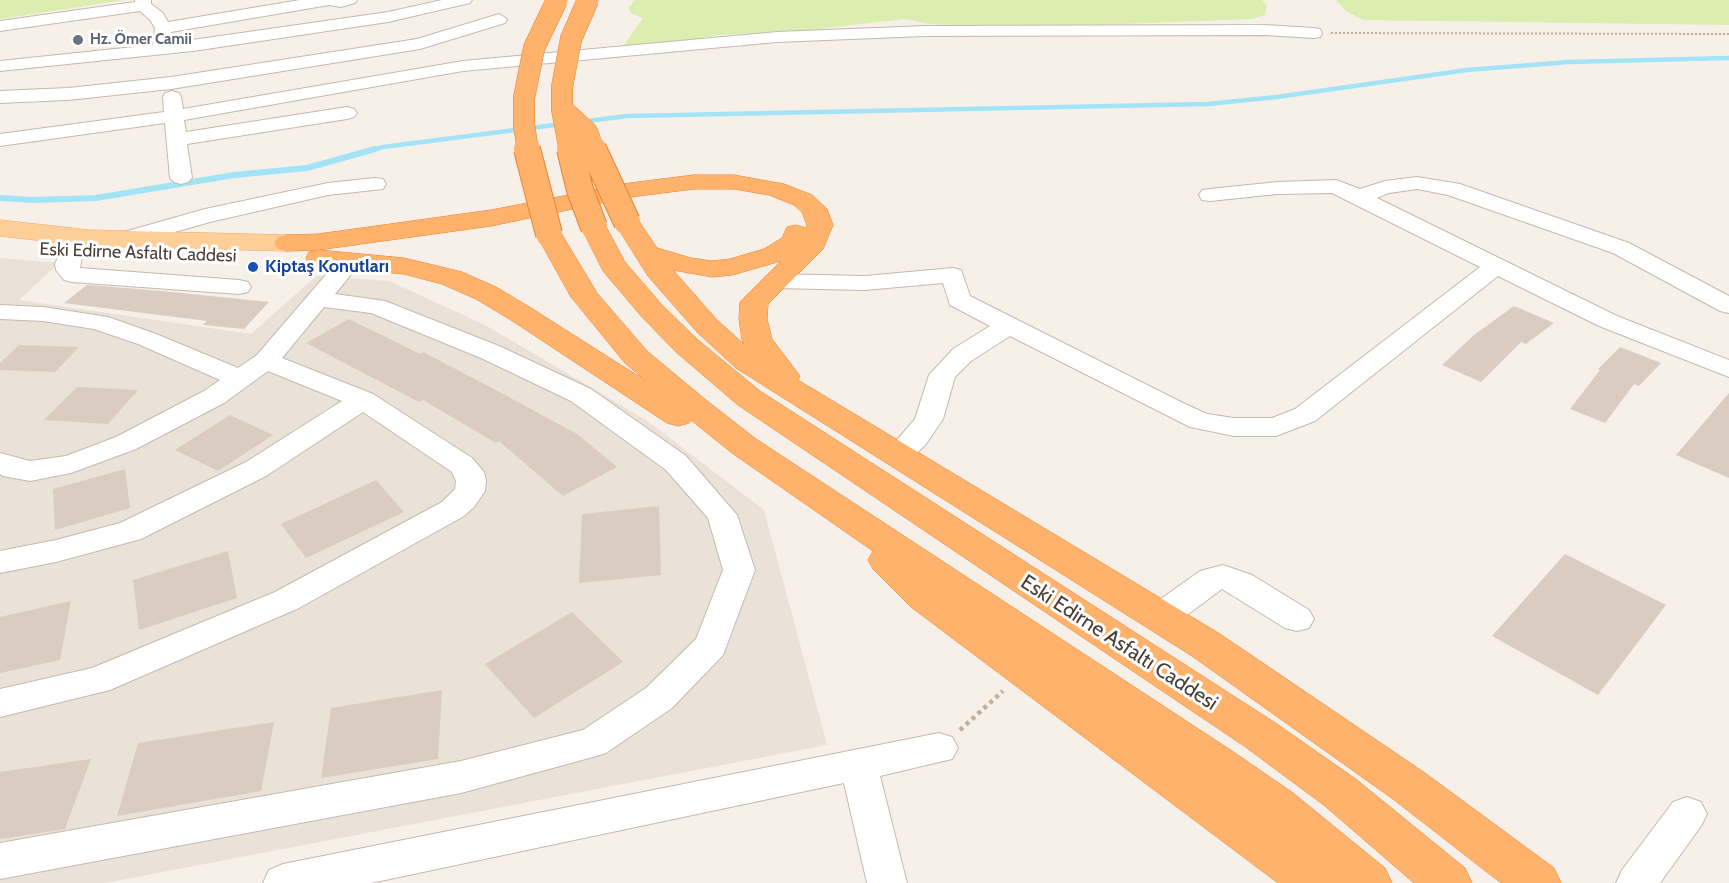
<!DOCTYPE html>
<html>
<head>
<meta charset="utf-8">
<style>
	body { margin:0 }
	canvas { display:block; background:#f6f0e9 }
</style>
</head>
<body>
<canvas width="1729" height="883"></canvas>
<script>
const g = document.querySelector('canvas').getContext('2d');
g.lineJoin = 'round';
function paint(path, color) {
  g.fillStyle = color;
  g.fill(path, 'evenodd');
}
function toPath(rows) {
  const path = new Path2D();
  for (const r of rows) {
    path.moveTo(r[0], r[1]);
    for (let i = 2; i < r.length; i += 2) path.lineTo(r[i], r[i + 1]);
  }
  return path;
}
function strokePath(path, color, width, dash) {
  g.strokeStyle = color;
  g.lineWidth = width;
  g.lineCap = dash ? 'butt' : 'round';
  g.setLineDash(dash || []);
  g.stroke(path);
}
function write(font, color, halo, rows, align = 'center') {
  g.font = font + ' Cabin,sans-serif';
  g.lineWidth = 6;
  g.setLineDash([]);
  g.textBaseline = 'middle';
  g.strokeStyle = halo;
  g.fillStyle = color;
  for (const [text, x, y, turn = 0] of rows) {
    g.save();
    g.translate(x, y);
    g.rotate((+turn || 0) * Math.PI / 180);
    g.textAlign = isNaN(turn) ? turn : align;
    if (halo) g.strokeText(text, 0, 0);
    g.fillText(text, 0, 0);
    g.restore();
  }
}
paint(toPath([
	[0,258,59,263,19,300,251,334,316,276,389,281,487,326,646,420,764,510,827,745,105,883,0,883]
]), '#eae1d7');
paint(toPath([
	[0,0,125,0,0,19],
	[635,0,1262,0,1267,6,1265,15,1252,19,1095,25,957,25,930,24,905,19,800,31,719,35,648,47,622,48,643,18,632,14,628,8],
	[1336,0,1729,0,1729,25,1363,20,1346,11]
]), '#dcedb0');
strokePath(toPath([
	[580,122,627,116,1208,104,1277,97,1467,70,1569,62,1729,58],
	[369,151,383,147,562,124]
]), '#a2e3f6', 4.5);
strokePath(toPath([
	[0,198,33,200,96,198,234,175,307,168,375,149]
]), '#a2e3f6', 6);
paint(toPath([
	[87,285,162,291,269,302,244,329,203,325,207,321,64,303],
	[1514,306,1554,323,1526,344,1521,342,1481,382,1442,365,1474,335],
	[349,319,420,354,423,352,492,388,577,434,617,467,563,496,499,441,496,443,423,400,419,402,306,343],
	[19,345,79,347,55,372,0,370,0,363],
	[1620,347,1661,363,1639,386,1634,384,1605,423,1570,409,1600,370,1598,369],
	[77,387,138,390,108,424,44,420],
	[1729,393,1729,478,1676,455],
	[230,415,273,435,218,471,175,450],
	[125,469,130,508,55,530,53,489],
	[376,480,404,512,306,558,281,524],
	[659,506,661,575,579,583,582,514],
	[228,551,237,598,139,630,133,580],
	[1565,554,1666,605,1598,695,1492,636],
	[71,601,60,660,0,673,0,617],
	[572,612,623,662,534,718,485,664],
	[442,690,438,759,321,778,331,708],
	[274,722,261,791,117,816,138,743],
	[91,759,65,829,0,839,0,772]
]), '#dbccc1');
const minor = toPath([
	[135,0,151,0,151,4,163,13,168,22,300,0,357,0,355,3,341,7,329,5,171,32,171,43,388,12,442,0,472,0,470,3,388,22,193,51,0,71,0,61,153,45,155,28,150,20,140,11,0,31,0,21,135,2,135,0],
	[499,14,507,19,505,23,420,49,171,89,68,100,0,103,0,91,68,88,171,77,417,39,499,14],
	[1265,25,1314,28,1320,29,1322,33,1320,37,1314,38,1265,35,925,36,777,42,463,71,184,120,186,132,347,107,354,109,357,113,354,117,347,119,187,144,192,178,188,182,181,184,174,182,170,178,165,123,0,146,0,134,164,112,163,97,165,93,172,91,179,93,181,97,183,109,463,61,777,32,925,26,1265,25],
	[1417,177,1460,184,1629,243,1729,296,1729,313,1720,311,1613,253,1448,195,1417,189,1389,193,1377,198,1617,316,1729,360,1729,377,1599,326,1498,276,1315,421,1276,436,1234,436,1190,427,1010,336,971,361,955,377,943,419,926,444,908,462,898,464,888,462,884,455,915,419,929,375,953,349,990,326,950,305,943,283,865,290,774,288,766,286,762,281,766,276,774,274,865,276,953,268,961,270,970,296,1183,403,1207,414,1234,418,1272,418,1295,409,1480,267,1332,193,1277,194,1210,201,1202,200,1199,195,1202,190,1210,189,1277,182,1336,180,1360,189,1385,181,1417,177],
	[375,178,383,179,386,184,383,189,328,195,210,222,125,246,117,244,114,239,117,234,205,209,328,183,375,178],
	[71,245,79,247,83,252,80,268,239,280,248,282,251,287,248,292,239,294,72,282,64,280,56,270,55,264,63,247,71,245],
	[350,254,358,256,362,261,335,294,385,301,499,346,591,389,686,456,737,515,755,570,723,655,672,708,606,753,593,757,461,793,0,879,0,843,461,761,583,730,646,688,696,639,723,570,708,518,666,470,571,401,481,358,371,313,324,307,282,358,373,394,472,458,484,472,486,481,485,491,474,507,464,516,299,608,110,690,0,717,0,689,92,668,275,592,442,502,455,489,456,481,452,472,363,412,266,476,141,539,56,562,0,573,0,551,56,540,120,523,246,462,342,401,268,371,224,403,136,449,71,473,30,481,3,476,0,474,0,453,30,461,66,456,116,437,204,391,220,380,138,344,94,329,43,321,0,319,0,305,43,307,108,317,156,334,238,368,257,355,342,256,350,254],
	[1223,565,1252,575,1309,610,1314,619,1309,628,1297,631,1285,628,1222,589,1172,626,1160,629,1148,626,1143,617,1148,608,1200,571,1223,565],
	[939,733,952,737,958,748,952,759,880,776,907,883,867,883,844,783,371,883,263,883,269,870,283,864,939,733],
	[1687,797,1701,802,1707,814,1701,826,1660,883,1616,883,1622,870,1673,802,1687,797]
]);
const major = toPath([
	[0,220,89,230,287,235,296,237,300,243,296,249,287,251,89,246,0,236,0,220]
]);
const highway = toPath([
	[694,175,734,175,784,184,812,195,827,209,833,225,823,249,768,304,767,319,772,339,800,376,798,380,1220,634,1425,773,1554,868,1561,883,1501,883,1393,799,1192,656,736,368,697,332,648,276,614,222,618,217,627,214,636,217,657,248,691,258,712,261,730,259,764,249,782,238,787,227,796,225,806,228,807,225,802,212,794,205,769,195,734,189,694,189,630,197,491,226,318,250,287,251,278,249,274,243,278,237,287,235,318,234,491,210,630,183,694,175],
	[781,261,740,302,739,319,742,340,745,345,717,320,673,270,712,277,732,275,781,261],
	[594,219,603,221,625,262,662,305,698,340,760,391,1277,724,1357,780,1465,868,1472,883,1414,883,1325,806,1247,748,738,405,676,352,642,317,603,271,581,227,585,221,594,219],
	[549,226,558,228,597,293,647,351,706,400,756,439,1235,753,1293,793,1385,868,1392,883,1278,883,911,607,873,569,868,560,873,551,732,453,691,420,689,423,678,426,667,423,511,320,476,299,442,284,404,274,319,266,309,264,306,258,309,252,319,250,404,258,462,272,496,287,531,308,646,381,625,363,571,297,536,234,540,228,549,226]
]);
strokePath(minor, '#c5b9ae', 2);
strokePath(major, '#eda960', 1);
strokePath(highway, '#e98330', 1);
strokePath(toPath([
	[1331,33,1729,34]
]), '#c5af9b', 2, [2, 2]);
strokePath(toPath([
	[960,730,1003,691]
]), '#c5af9b', 4.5, [4, 4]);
paint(minor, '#fff');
paint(major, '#ffcf99');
paint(highway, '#ffb26b');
const highwayBridgeFar1 = toPath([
	[562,109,587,132,594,151],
	[528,151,524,125,524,98,534,48,557,0],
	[570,151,562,109,562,87,571,39,588,0]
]);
const highwayBridge = toPath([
	[527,149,549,234],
	[570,149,580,190,594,227],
	[593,149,627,222]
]);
strokePath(highwayBridgeFar1, '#e98330', 22, []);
strokePath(highwayBridge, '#e98330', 28, []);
strokePath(highwayBridgeFar1, '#ffb26b', 21);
strokePath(highwayBridge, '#ffb26b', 26);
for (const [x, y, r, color] of [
	[78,40,6,"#6b7280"],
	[253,267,6,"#1a4fb4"]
]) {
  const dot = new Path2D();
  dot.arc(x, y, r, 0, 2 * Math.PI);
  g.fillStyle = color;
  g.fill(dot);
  strokePath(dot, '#fff', 2);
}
write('bold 15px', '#5b616d', '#fff', [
	["Hz. Ömer Camii",90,40]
], 'left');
write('18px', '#4a3f37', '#fff', [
	["Eski Edirne Asfaltı Caddesi",138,253,2]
]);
write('bold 18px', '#164399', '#fff', [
	["Kiptaş Konutları",265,267]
], 'left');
write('21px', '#4a3f37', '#fff', [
	["Eski Edirne Asfaltı Caddesi",1119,643,33]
]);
</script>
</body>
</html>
